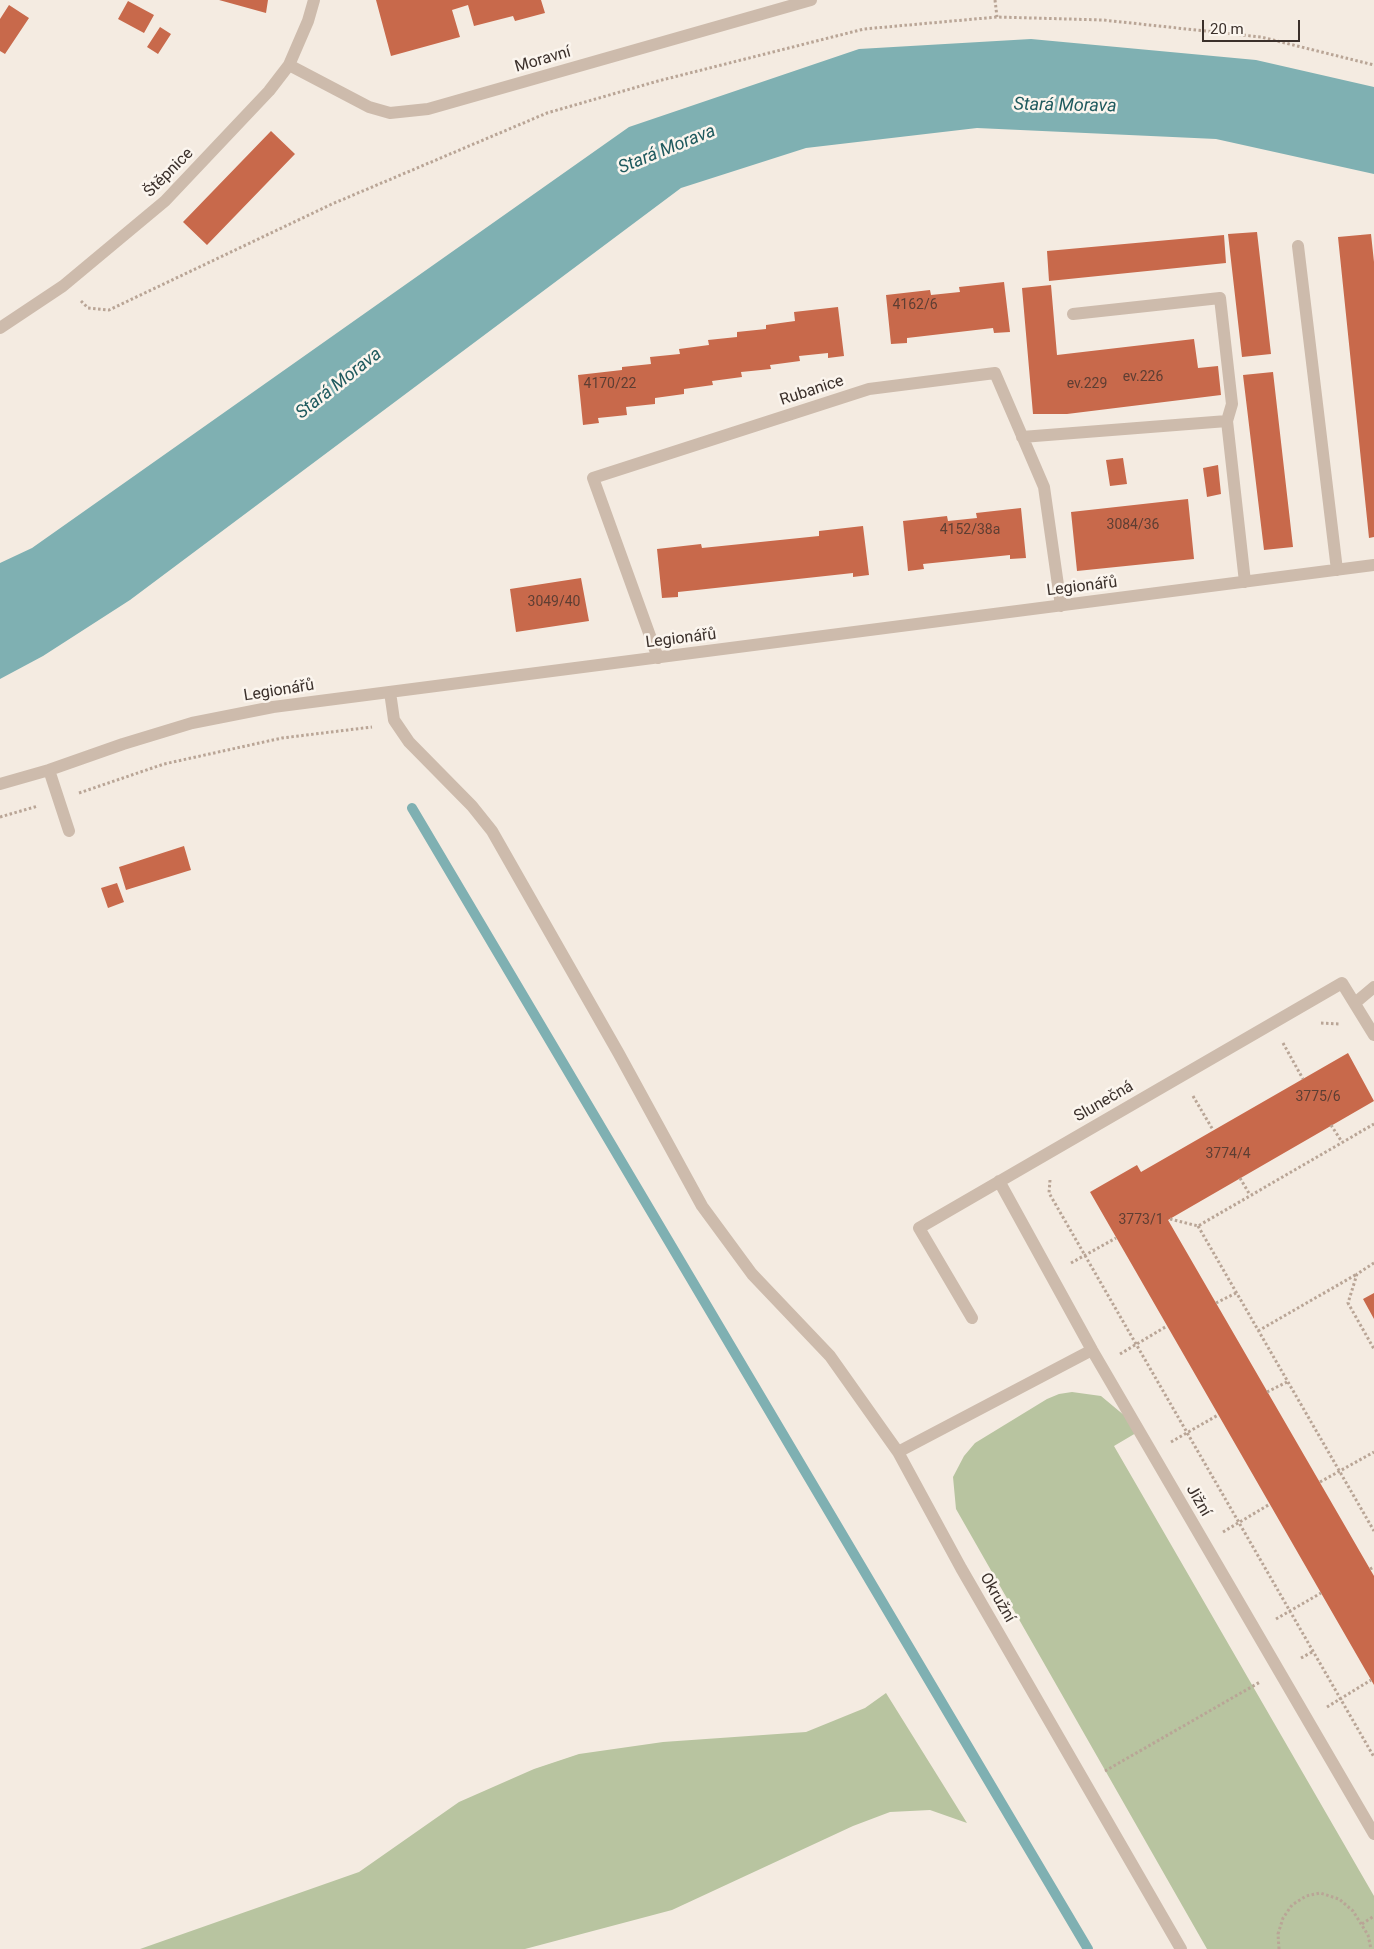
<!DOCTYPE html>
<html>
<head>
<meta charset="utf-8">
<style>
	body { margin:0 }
	#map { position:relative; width:1374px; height:1949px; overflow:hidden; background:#f4ebe1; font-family:Roboto,sans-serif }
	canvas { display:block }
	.scale { position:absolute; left:1202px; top:20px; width:98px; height:22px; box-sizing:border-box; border:2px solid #3b302b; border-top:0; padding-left:6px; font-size:15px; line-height:18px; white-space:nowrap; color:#3b302b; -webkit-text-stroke:4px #fbf5ee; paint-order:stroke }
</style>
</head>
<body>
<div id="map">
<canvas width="1374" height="1949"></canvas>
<div class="scale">20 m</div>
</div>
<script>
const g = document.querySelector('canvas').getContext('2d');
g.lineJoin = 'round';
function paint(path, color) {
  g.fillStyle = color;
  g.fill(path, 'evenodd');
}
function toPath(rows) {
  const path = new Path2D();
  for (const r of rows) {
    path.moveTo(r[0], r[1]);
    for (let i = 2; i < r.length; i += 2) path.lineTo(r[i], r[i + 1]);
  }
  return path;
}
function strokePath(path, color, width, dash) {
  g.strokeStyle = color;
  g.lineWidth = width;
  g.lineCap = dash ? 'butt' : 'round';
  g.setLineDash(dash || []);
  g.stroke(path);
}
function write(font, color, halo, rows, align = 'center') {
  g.font = font + ' Roboto,sans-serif';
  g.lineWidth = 5;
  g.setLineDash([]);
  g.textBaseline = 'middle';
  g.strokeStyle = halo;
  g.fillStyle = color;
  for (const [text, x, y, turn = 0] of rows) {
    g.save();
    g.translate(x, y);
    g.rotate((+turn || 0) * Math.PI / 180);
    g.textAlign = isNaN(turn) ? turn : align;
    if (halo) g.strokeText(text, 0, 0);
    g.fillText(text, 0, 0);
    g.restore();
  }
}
paint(toPath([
	[1072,1392,1101,1396,1125,1416,1136,1433,1114,1446,1374,1896,1374,1949,1207,1949,956,1509,953,1477,964,1456,975,1443,1047,1399,1059,1394],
	[886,1693,967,1823,930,1810,890,1812,853,1826,672,1910,525,1949,140,1949,359,1872,459,1802,534,1769,579,1754,663,1742,806,1732,865,1708]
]), '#b8c4a0');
paint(toPath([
	[1031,39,1256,60,1374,87,1374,174,1216,139,977,128,806,148,681,188,130,600,43,656,0,679,0,563,32,548,629,127,859,49]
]), '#7fb0b2');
strokePath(toPath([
	[412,808,1088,1949]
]), '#7fb0b2', 10);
paint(toPath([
	[219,0,268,0,266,13],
	[376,0,541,0,545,13,515,21,513,16,474,26,468,5,452,10,460,37,391,56],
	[128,1,154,15,144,33,118,19],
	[9,5,29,18,5,54,0,51,0,19],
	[160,27,171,34,158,54,147,47],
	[271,131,295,154,207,245,183,222],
	[1257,232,1271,354,1242,357,1228,234],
	[1371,234,1374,262,1374,537,1369,538,1338,237],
	[1224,235,1226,263,1049,281,1047,251],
	[1004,282,1010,332,994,333,993,328,907,338,907,343,891,344,886,295,930,290,931,295,960,292,959,287],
	[1051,285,1057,355,1194,339,1198,368,1218,366,1221,395,1067,414,1033,414,1022,288],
	[838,307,844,356,828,358,828,353,799,356,800,361,770,365,771,369,741,372,742,377,712,381,713,385,684,389,684,394,655,398,655,404,626,407,627,415,598,418,599,423,583,425,578,375,622,370,622,367,651,364,650,357,680,354,679,349,709,345,708,340,737,337,737,332,766,329,766,325,795,321,794,312],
	[1273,372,1293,547,1264,550,1243,375],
	[1123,458,1127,484,1110,486,1106,460],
	[1218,465,1221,494,1207,497,1203,468],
	[1188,499,1194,559,1077,571,1071,512],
	[1021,508,1026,558,1010,559,1010,555,923,564,924,569,908,571,903,521,947,516,948,521,977,518,976,513],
	[863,526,869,575,853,577,853,573,706,589,678,592,678,597,662,598,657,549,701,544,702,548,819,536,819,531],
	[581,578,589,621,516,632,510,589],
	[184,846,191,870,126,890,119,867],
	[117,883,124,902,108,908,101,888],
	[1348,1053,1374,1101,1168,1220,1374,1576,1374,1685,1090,1192,1137,1165,1141,1172],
	[1374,1293,1374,1319,1363,1299]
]), '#c8694b');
strokePath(toPath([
	[995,0,997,17],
	[81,301,88,308,109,310,332,204,547,113,658,81,864,29,997,17,1103,20,1261,37,1374,65],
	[79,793,164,764,282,738,372,727],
	[0,817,38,806],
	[1321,1023,1340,1024],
	[1283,1043,1303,1079],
	[1193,1096,1213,1130],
	[1331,1125,1342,1142],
	[1240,1178,1250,1195],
	[1050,1180,1049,1193,1374,1757],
	[1170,1219,1198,1226,1374,1124],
	[1198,1226,1374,1531],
	[1071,1263,1116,1238],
	[1374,1263,1357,1274,1348,1303,1374,1349],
	[1216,1303,1236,1293],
	[1258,1331,1357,1274],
	[1120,1354,1167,1326],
	[1267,1392,1287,1382],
	[1171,1442,1218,1415],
	[1320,1482,1374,1452],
	[1223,1532,1270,1504],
	[1370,1569,1374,1567],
	[1276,1619,1321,1593],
	[1301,1658,1314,1651],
	[1327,1707,1371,1680],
	[1105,1771,1260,1682],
	[1362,1924,1374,1916],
	[1279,1949,1278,1934,1283,1918,1292,1905,1306,1896,1320,1893,1339,1899,1353,1911,1368,1935,1371,1949]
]), '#b9a596', 3, [2.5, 2.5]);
strokePath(toPath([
	[289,65,369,107,390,113,428,109,811,0],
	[1298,246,1337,570],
	[1073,314,1220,298,1232,404,1227,421,1245,582],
	[0,328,63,286,165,201,269,91,289,65,308,21,314,0],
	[1022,437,1227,421],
	[658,658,593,478,869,389,995,373,1044,487,1061,606],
	[390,692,394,720,409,742,472,806,492,831,619,1054,702,1206,752,1274,830,1356,898,1452],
	[49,770,69,831],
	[0,784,49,770,123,744,192,723,273,707,1374,565],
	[1355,1003,1374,987],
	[999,1181,1092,1350,1374,1834],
	[972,1318,919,1228,1342,983,1374,1035],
	[1092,1350,898,1452,961,1568,1181,1949]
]), '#cdbbac', 12);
write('14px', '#5e3e33', null, [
	["4162/6",915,305],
	["ev.226",1143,377],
	["4170/22",610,384],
	["ev.229",1087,384],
	["3084/36",1133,525],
	["4152/38a",970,530],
	["3049/40",554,602],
	["3775/6",1318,1097],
	["3774/4",1228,1154],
	["3773/1",1141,1220]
]);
write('16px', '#3b302b', '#fbf5ee', [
	["Moravní",543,60,-16],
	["Štěpnice",169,173,-45],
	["Rubanice",812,391,-18],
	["Legionářů",1082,587,-7],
	["Legionářů",681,639,-7],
	["Legionářů",279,691,-9],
	["Slunečná",1104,1102,-30],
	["Jižní",1198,1501,60],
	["Okružní",997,1598,60]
]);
write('italic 18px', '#1f5a5e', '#fbf5ee', [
	["Stará Morava",1065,106,1],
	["Stará Morava",667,150,-22],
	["Stará Morava",339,384,-38]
]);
</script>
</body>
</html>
